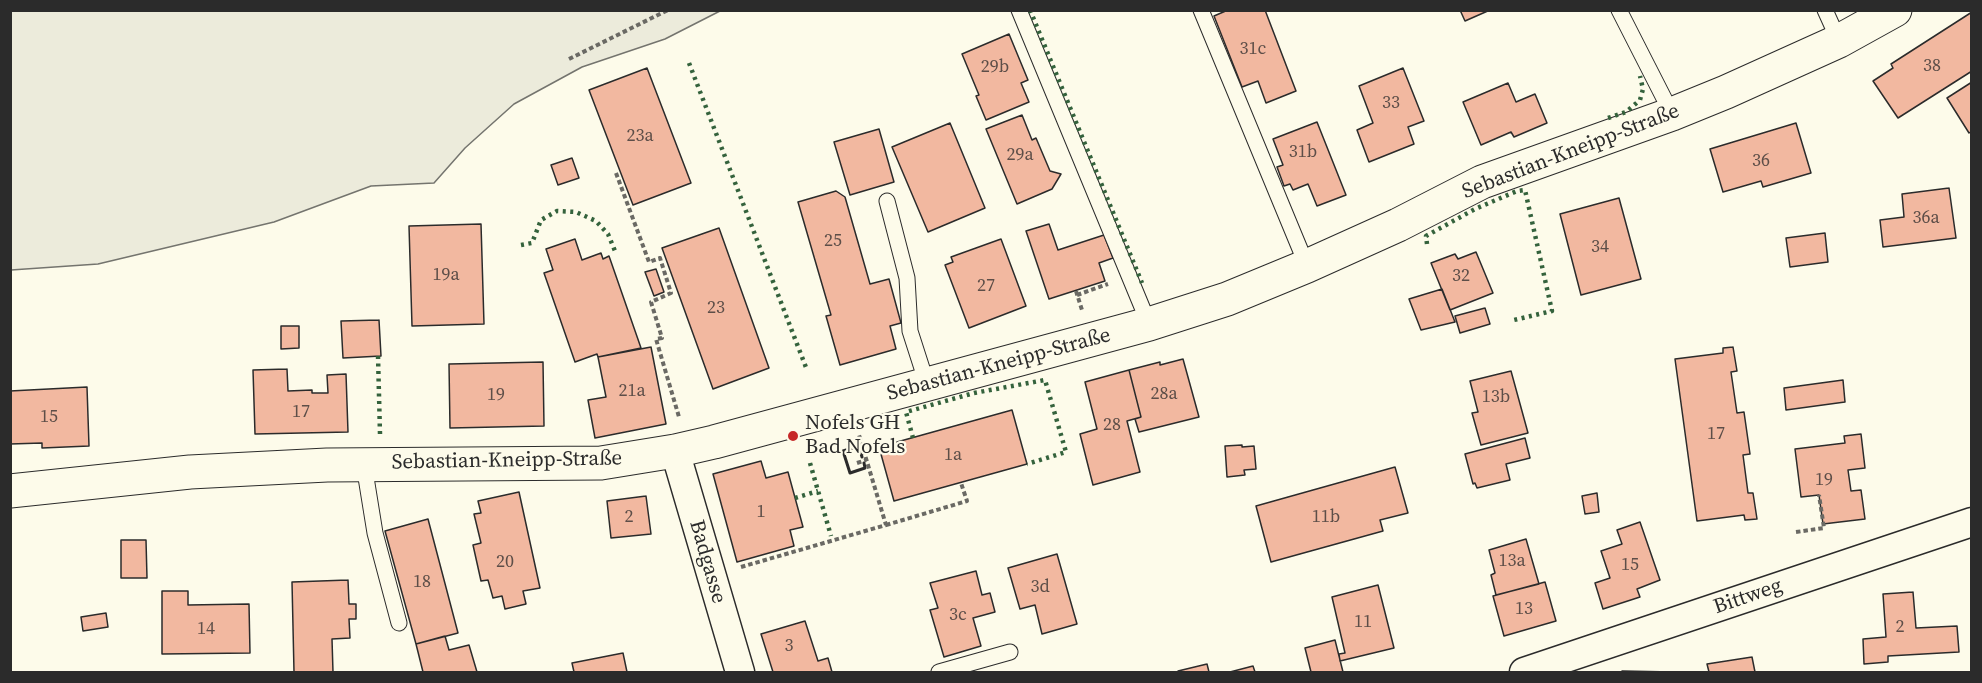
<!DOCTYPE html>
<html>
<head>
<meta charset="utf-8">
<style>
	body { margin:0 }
	#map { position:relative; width:1982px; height:683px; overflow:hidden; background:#fdfbea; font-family:"Source Serif 4",serif }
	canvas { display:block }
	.frame { position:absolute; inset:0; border:12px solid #2b2b2b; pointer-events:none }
</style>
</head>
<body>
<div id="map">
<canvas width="1982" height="683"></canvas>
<div class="frame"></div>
</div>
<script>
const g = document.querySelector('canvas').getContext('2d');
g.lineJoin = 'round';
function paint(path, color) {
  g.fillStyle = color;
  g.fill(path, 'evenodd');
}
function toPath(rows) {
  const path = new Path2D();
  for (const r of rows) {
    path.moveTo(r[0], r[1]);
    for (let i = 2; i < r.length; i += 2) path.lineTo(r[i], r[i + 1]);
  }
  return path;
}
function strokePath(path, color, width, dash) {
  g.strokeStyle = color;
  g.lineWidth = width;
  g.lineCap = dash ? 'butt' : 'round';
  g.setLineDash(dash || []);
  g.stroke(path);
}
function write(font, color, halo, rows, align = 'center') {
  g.font = font + ' "Source Serif 4",serif';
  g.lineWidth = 4.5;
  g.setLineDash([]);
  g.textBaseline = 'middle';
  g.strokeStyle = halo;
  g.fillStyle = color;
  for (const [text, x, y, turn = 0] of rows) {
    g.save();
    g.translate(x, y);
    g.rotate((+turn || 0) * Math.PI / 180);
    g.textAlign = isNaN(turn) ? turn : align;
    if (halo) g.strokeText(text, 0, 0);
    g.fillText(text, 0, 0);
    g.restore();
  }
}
const green = toPath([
	[10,11,11,10,720,11,665,39,582,67,514,104,465,148,434,183,371,186,274,222,98,264,11,270,10,11]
]);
paint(green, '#ecebdb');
strokePath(green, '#74746e', 1.5);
const building = toPath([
	[1228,10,1265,10,1296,91,1266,103,1258,81,1242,87,1214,16,1228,10],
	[1460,10,1490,10,1465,21,1460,10],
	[1972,12,1972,71,1898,118,1873,81,1893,68,1891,64,1972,12],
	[1009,34,1028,80,1021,83,1029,102,986,120,976,96,979,95,962,54,1009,34],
	[647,68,691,183,633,205,589,90,647,68],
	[1403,68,1424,121,1408,127,1414,144,1369,162,1357,130,1373,123,1359,86,1403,68],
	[1972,82,1972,131,1969,133,1947,98,1972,82],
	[1508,83,1516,102,1535,94,1547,123,1514,137,1511,132,1481,145,1463,102,1508,83],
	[1022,115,1032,140,1036,138,1050,171,1061,174,1052,189,1017,204,986,129,1022,115],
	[1317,122,1346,195,1317,206,1308,184,1293,190,1290,184,1284,186,1277,167,1283,165,1273,139,1317,122],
	[950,123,985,208,928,232,892,147,950,123],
	[1796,123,1811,173,1763,187,1761,181,1723,192,1710,149,1796,123],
	[879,129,894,182,850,195,834,142,879,129],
	[572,158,579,178,558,185,551,165,572,158],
	[1949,188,1956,238,1883,247,1880,220,1904,217,1902,194,1949,188],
	[836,191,845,197,870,284,889,279,901,323,890,326,896,349,840,365,826,316,831,315,798,202,836,191],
	[1619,198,1641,279,1581,295,1560,214,1619,198],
	[481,224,484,324,412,326,409,226,481,224],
	[1049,224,1058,250,1104,235,1113,258,1099,263,1105,281,1049,299,1026,231,1049,224],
	[719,228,769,368,713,389,662,248,719,228],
	[1825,233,1828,262,1790,267,1786,238,1825,233],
	[575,239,582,260,601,253,603,259,609,256,641,348,598,357,597,354,575,362,544,273,553,270,546,249,575,239],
	[1001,239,1026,306,969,328,945,265,953,262,951,257,1001,239],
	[1476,252,1493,293,1450,310,1431,263,1455,254,1458,259,1476,252],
	[656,269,664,292,654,296,645,272,656,269],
	[1442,289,1455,322,1421,330,1409,299,1442,289],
	[1485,308,1490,324,1460,333,1455,316,1485,308],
	[379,320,381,356,343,358,341,321,379,320],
	[281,326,299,326,299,348,281,349,281,326],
	[651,347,666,424,595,438,588,400,606,397,598,357,651,347],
	[1733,347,1737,371,1731,372,1737,413,1744,412,1750,454,1743,455,1748,493,1753,493,1757,519,1745,520,1744,515,1697,521,1675,359,1723,353,1723,348,1733,347],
	[1183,359,1199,417,1139,432,1135,419,1141,417,1129,370,1160,362,1160,365,1183,359],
	[543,362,544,426,450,428,449,364,543,362],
	[287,369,288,391,312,390,312,393,328,393,327,375,346,374,348,432,255,434,253,370,287,369],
	[1129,370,1141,417,1127,421,1140,472,1093,485,1080,434,1097,429,1085,382,1129,370],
	[1511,371,1528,433,1481,445,1472,413,1478,412,1470,381,1511,371],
	[1843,380,1845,402,1786,410,1784,388,1843,380],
	[87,387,89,446,42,448,42,443,10,444,10,391,87,387],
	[1012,410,1027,464,894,501,879,447,1012,410],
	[1861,434,1865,468,1848,470,1851,491,1861,490,1865,519,1823,524,1819,495,1801,497,1795,449,1845,443,1844,436,1861,434],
	[1525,438,1530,458,1506,464,1510,480,1477,488,1475,483,1473,484,1465,454,1525,438],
	[1242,445,1242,447,1254,446,1256,469,1244,470,1245,475,1227,477,1225,446,1242,445],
	[761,461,766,478,788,472,803,527,790,530,794,546,737,562,713,474,761,461],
	[1395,467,1408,513,1380,520,1383,531,1271,562,1256,506,1395,467],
	[519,492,540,588,523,591,526,604,505,609,502,596,493,598,488,580,481,581,473,545,481,543,474,514,481,513,478,501,519,492],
	[1597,493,1599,512,1585,514,1582,496,1597,493],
	[646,496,651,534,611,538,607,501,646,496],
	[428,519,458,633,416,644,385,531,428,519],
	[1640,522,1660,580,1637,589,1640,597,1603,609,1595,583,1610,578,1601,551,1622,544,1617,530,1640,522],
	[1526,539,1539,584,1496,595,1491,575,1495,573,1489,550,1526,539],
	[121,540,146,540,147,578,121,578,121,540],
	[1057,554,1077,624,1042,634,1035,605,1020,609,1008,568,1057,554],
	[976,571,982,595,990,593,995,612,973,618,981,646,944,657,930,610,938,608,930,583,976,571],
	[348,580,349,604,356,604,356,619,349,619,350,638,332,639,333,672,294,672,292,582,348,580],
	[1545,582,1556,621,1504,636,1493,596,1545,582],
	[1378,585,1394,648,1340,661,1339,654,1345,653,1332,597,1378,585],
	[162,591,188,591,188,605,249,604,250,653,162,654,162,591],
	[1913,592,1916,628,1957,626,1959,652,1888,656,1888,662,1864,664,1863,639,1886,637,1883,594,1913,592],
	[106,613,108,627,83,631,81,617,106,613],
	[805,621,818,661,828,658,832,672,773,672,761,634,805,621],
	[445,636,449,650,469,645,477,672,423,672,416,644,445,636],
	[1335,640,1343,672,1311,672,1305,648,1335,640],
	[623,653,627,672,574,672,572,663,623,653],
	[1752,657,1755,672,1709,672,1707,664,1752,657],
	[1207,664,1209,672,1179,672,1178,671,1207,664],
	[1253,666,1255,672,1230,672,1253,666],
	[1622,671,1673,672,1622,672,1622,671]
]);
paint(building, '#f2b8a0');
strokePath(building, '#2b2b2b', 1.5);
const lane = toPath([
	[1019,10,1149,324],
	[1201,10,1307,266],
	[1619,10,1672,114],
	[1825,10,1839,41],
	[887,201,907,278,910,331,927,384],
	[364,465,375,533,399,623],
	[939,672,1010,652]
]);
const street = toPath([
	[675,451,740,672],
	[1524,672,1972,522]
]);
const secondary = toPath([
	[10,491,190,472,327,465,601,463,675,451,714,442,1149,324,1227,299,1307,266,1398,225,1482,182,1672,114,1726,92,1839,41,1895,10]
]);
strokePath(lane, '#2b2b2b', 17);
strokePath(street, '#2b2b2b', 31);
strokePath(secondary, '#2b2b2b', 35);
strokePath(toPath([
	[569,59,668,10],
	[616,173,649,262,660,258,671,293,651,302,662,338,656,339,679,417],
	[1076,291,1082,310],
	[1077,295,1108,284],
	[857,463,866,460],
	[886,525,967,501,961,483],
	[1796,532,1824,528,1819,495],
	[741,567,886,525,859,435]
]), '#6a6964', 4, [4.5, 3]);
strokePath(lane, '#fdfbea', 15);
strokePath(street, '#fdfbea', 28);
strokePath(secondary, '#fdfbea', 33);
strokePath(toPath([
	[1030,10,1142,283],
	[689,63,807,370],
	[1608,118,1626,112,1640,100,1643,89,1640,76],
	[1427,244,1426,236,1475,209,1517,191,1525,190,1552,311,1514,320],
	[521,245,532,243,541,220,557,211,576,212,596,221,608,234,615,251],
	[378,356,380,434],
	[913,438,906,412,974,393,1045,380,1066,452,1027,464],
	[810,463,831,536],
	[795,498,818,491]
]), '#34623c', 4.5, [3, 4.5]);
strokePath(toPath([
	[862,457,859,446,843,451,850,473,865,468,864,463]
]), '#2b2b2b', 3);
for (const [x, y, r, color] of [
	[793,436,6,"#c62828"]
]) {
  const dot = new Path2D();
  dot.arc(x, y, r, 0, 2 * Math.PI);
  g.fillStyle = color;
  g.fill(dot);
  strokePath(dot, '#fdfbea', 2);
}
write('18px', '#5d4e48', null, [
	["31c",1253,49],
	["38",1932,66],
	["29b",995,67],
	["33",1391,103],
	["23a",640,136],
	["31b",1303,152],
	["29a",1020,155],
	["36",1761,161],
	["36a",1926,218],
	["25",833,241],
	["34",1600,247],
	["19a",446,275],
	["32",1461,276],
	["27",986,286],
	["23",716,308],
	["21a",632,391],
	["28a",1164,394],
	["19",496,395],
	["13b",1496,397],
	["17",301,412],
	["15",49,417],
	["28",1112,425],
	["17",1716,434],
	["1a",953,455],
	["19",1824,480],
	["1",761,512],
	["2",629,517],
	["11b",1326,517],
	["13a",1512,561],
	["20",505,562],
	["15",1630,565],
	["18",422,582],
	["3d",1040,587],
	["13",1524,609],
	["3c",958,615],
	["11",1363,622],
	["2",1900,627],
	["14",206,629],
	["3",789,646]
]);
write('21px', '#2b2b2b', '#fdfbea', [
	["Sebastian-Kneipp-Straße",1571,152,-21],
	["Sebastian-Kneipp-Straße",999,365,-15],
	["Sebastian-Kneipp-Straße",507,461,-1],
	["Badgasse",707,562,74],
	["Bittweg",1748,597,-19]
]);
write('21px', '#2b2b2b', '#fdfbea', [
	["Nofels GH",805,424],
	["Bad Nofels",805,448]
], 'left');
</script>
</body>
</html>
